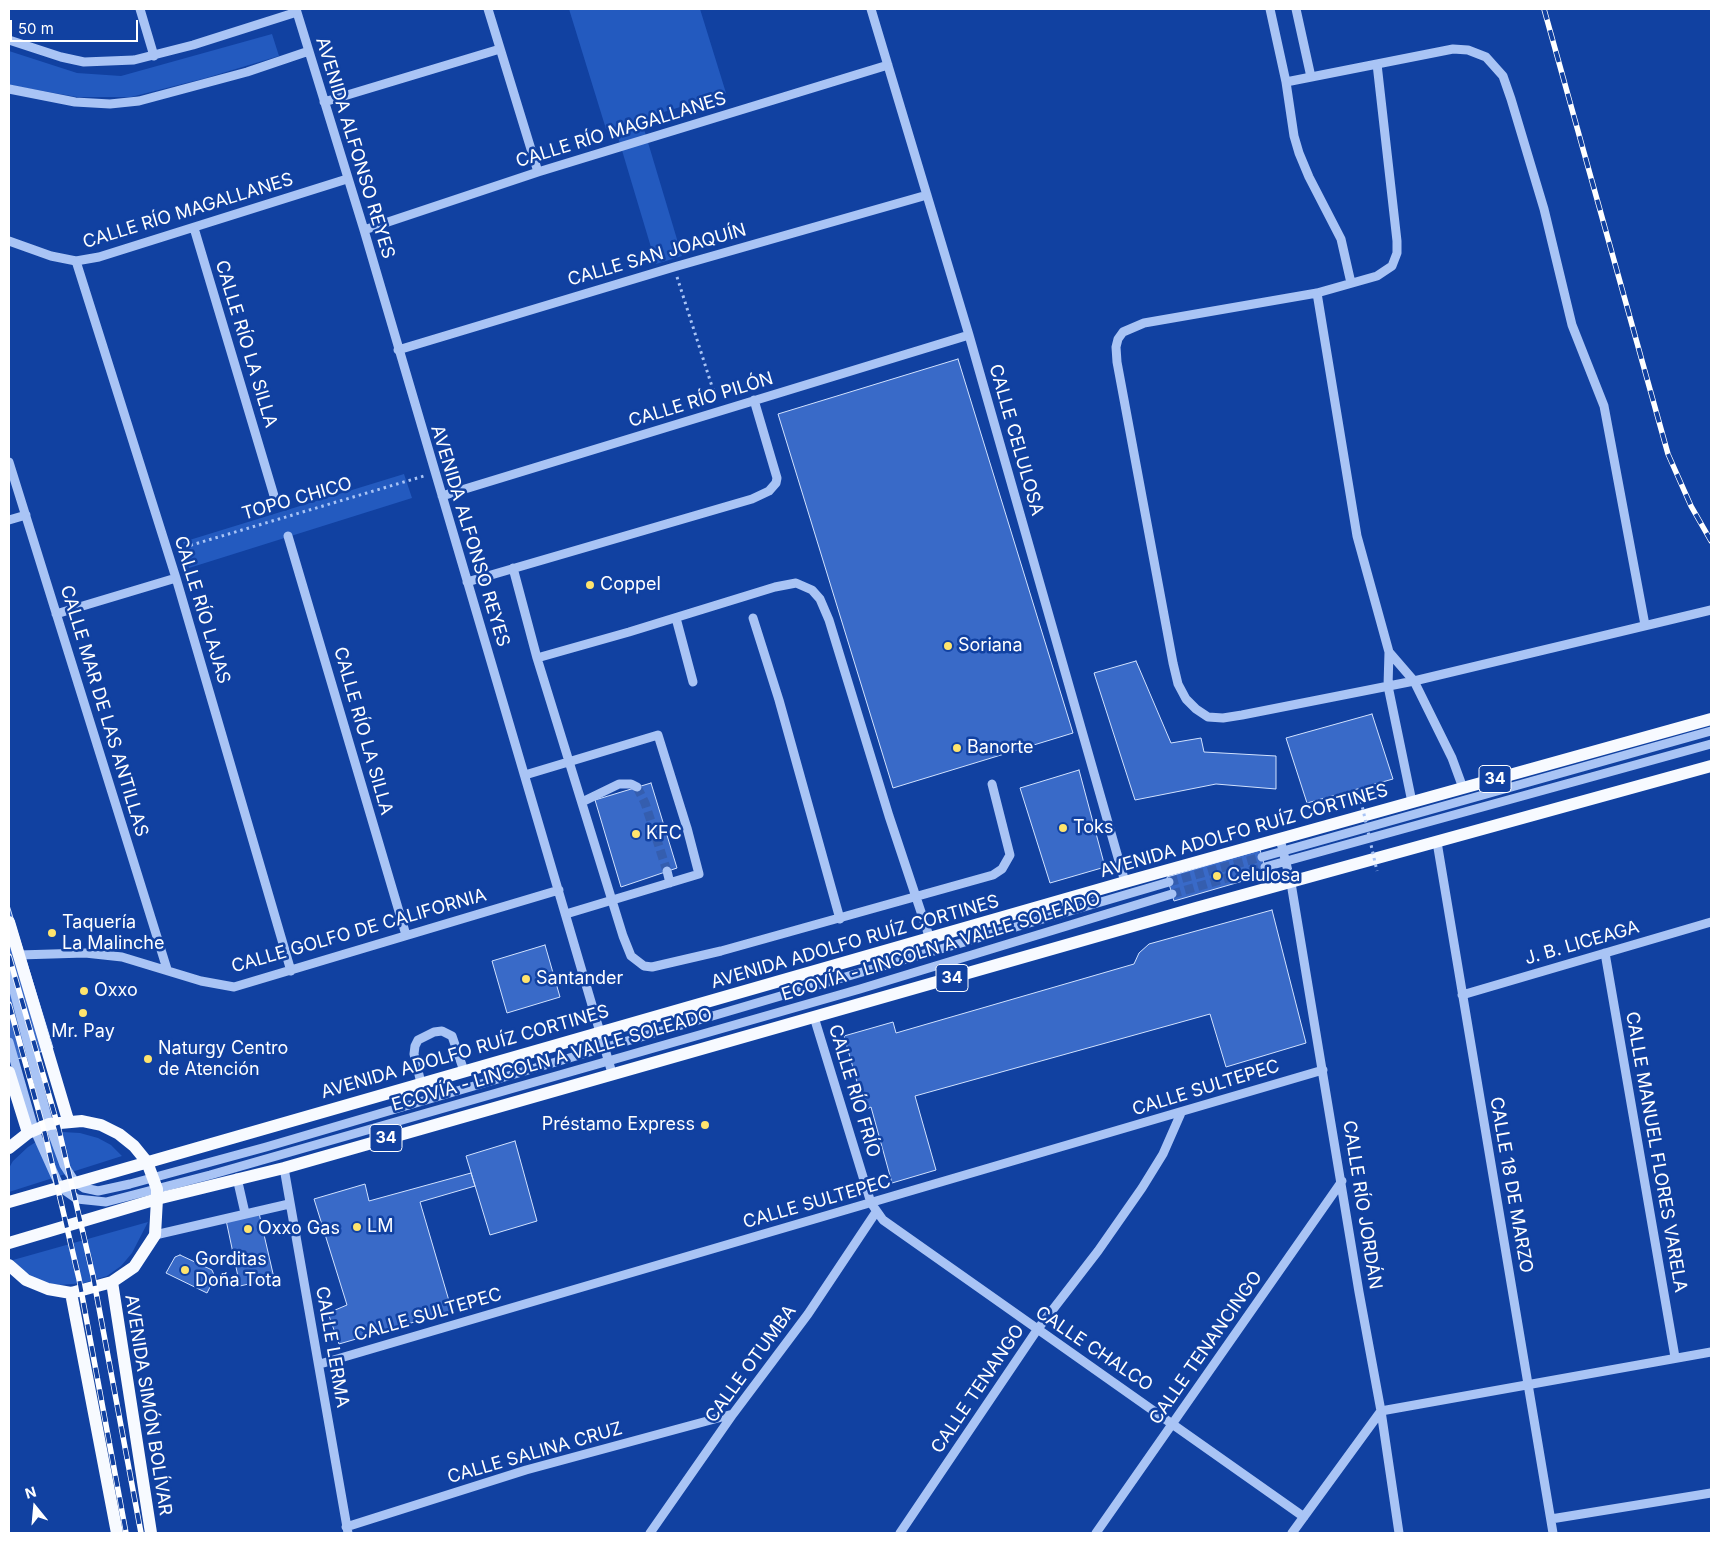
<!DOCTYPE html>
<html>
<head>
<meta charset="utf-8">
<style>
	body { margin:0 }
	#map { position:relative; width:1720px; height:1542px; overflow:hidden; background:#1141a1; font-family:Inter,sans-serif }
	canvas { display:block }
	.frame { position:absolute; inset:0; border:10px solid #fff; pointer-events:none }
	.north { position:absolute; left:10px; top:1482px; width:50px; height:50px; -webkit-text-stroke:4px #1141a1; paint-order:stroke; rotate:343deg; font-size:14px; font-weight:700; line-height:20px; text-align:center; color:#fff }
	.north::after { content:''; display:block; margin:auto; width:18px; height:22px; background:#fff; clip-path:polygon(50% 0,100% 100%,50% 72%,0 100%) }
	.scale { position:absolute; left:10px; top:20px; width:128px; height:22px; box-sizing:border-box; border:2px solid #fff; border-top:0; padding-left:6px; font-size:15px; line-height:18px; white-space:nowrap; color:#fff; -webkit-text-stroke:4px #1141a1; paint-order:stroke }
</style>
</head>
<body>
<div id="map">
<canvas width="1720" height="1542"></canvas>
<div class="frame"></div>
<div class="north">N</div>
<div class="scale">50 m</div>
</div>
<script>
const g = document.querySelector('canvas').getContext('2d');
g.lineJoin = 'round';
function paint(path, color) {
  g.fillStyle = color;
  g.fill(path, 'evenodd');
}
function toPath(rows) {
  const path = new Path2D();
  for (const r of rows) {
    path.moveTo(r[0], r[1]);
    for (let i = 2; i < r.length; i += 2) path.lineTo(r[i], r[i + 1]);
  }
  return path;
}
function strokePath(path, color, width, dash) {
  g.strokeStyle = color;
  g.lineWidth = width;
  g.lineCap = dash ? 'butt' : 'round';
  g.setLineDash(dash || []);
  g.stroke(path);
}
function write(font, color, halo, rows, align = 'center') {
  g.font = font + ' Inter,sans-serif';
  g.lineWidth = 5;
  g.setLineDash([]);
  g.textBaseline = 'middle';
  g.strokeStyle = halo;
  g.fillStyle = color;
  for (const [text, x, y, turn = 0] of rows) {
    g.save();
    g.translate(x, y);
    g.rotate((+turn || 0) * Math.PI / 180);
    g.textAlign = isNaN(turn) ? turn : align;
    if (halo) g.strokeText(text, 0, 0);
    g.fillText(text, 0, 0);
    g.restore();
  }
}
paint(toPath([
	[569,9,700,9,726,93,641,119,682,256,656,264,615,127,606,129],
	[272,34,279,56,206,78,131,97,77,97,9,85,9,51,77,73,121,76],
	[404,474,412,498,189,568,183,542],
	[62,1132,80,1133,98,1138,111,1145,122,1156,9,1192,9,1168,13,1161,28,1147,42,1138],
	[148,1222,132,1253,121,1266,107,1276,84,1283,60,1285,41,1282,25,1273,13,1260]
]), '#235abf');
const building = toPath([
	[958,359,1073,733,893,788,778,414,958,359],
	[1136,661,1171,743,1201,738,1204,752,1276,756,1276,789,1216,784,1135,800,1094,673,1136,661],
	[1372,714,1393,779,1307,803,1286,738,1372,714],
	[1079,770,1105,867,1050,883,1020,788,1079,770],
	[651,783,677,868,621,887,595,800,651,783],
	[1260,850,1267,874,1174,901,1167,877,1260,850],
	[9,905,53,1048,11,1061,9,1053,9,905],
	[1272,910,1306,1043,1226,1067,1210,1014,915,1096,936,1170,892,1183,871,1107,865,1110,844,1036,893,1022,896,1033,1134,964,1139,953,1149,944,1272,910],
	[545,945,560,997,507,1013,492,961,545,945],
	[515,1141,537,1221,490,1235,466,1156,515,1141],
	[471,1173,475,1186,420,1202,452,1311,339,1344,328,1313,347,1305,314,1199,365,1184,369,1201,471,1173],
	[259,1213,274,1278,240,1286,226,1220,259,1213],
	[180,1255,212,1270,215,1277,207,1293,166,1273,175,1257,180,1255]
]);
paint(building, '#396ac8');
strokePath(building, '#d2e2fe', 1);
strokePath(toPath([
	[637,787,645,803,667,871],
	[1169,882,1262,857],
	[1172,894,1265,867]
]), '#355eaf', 9, [9, 4.5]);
strokePath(toPath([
	[677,277,716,399],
	[178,549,424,476]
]), '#a9c4f5', 3, [2.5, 4]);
strokePath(toPath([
	[140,9,154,56],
	[296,9,364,230,612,1073],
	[488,9,538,172],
	[871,9,969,335,1125,882],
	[1270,9,1286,82],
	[1296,9,1311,77],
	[9,40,61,57,84,62,134,60,193,45,297,12],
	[1377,64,1397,241,1397,253,1392,266,1377,276,1317,293,1144,323,1123,332,1118,339,1116,347,1117,362,1173,663,1178,684,1186,699,1196,709,1208,717,1223,718,1242,715,1414,681,1711,610],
	[9,89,75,102,110,104,139,101,247,72,309,51],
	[324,102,500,49],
	[194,228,275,499],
	[364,230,538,172,888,65],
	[9,241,51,256,76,261,99,257,347,179],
	[76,261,176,578,291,971],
	[1351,283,1341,239,1309,177,1299,153,1294,136,1286,82,1453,49,1468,50,1486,57,1503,76,1511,99,1544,209,1572,325,1604,406,1645,625],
	[1317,293,1357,536,1389,652,1388,686,1412,802],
	[398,350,674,267,927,195],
	[9,462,167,969],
	[442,496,969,335],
	[9,520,26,515],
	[288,536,406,935],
	[513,568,537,658,623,936,631,956,644,966,652,967,721,951,993,875,1002,869,1010,855,992,784],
	[467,582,752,499,769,491,776,483,777,478,754,400],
	[56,614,176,578],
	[676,618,693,682],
	[753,618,779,700,840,919],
	[1389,652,1414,681,1452,758,1463,788],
	[537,658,629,632,775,587,796,583,812,590,820,599,829,620,889,816,930,939],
	[525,775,658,735,687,828,699,874,566,914],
	[582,802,619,784,631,784,637,787],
	[1280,839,1291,883,1359,1292,1381,1411,1399,1533],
	[1437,842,1553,1533],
	[1262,857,1711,731],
	[1265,867,1711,744],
	[667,871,670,883],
	[1605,953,1675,1357],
	[19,955,85,953,122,957,201,981,234,987,559,890],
	[9,972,49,1124,64,1165,75,1182,84,1188,98,1191,130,1184,266,1147,1169,882],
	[1462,995,1711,922],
	[814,1017,871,1203,883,1220,1304,1517],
	[9,1042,34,1129,60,1187,77,1199,106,1202,210,1175,860,989,1172,894],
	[421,1083,414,1054,415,1046,418,1040,434,1032,442,1031,452,1036,464,1071],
	[284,1168,348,1533],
	[237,1178,245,1213],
	[155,1235,289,1204],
	[320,1364,1323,1070],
	[1551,1519,1711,1493],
	[346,1527,526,1470,733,1414],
	[650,1533,733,1414,808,1314,876,1212],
	[900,1533,1037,1330,1098,1251,1142,1188,1163,1154,1181,1113],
	[1096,1533,1342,1181],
	[1292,1533,1381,1411,1711,1352]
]), '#a9c4f5', 9);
strokePath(toPath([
	[9,922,68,1120],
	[9,1072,28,1133],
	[9,1148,28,1133,49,1124,82,1121,101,1125,119,1134,134,1146,147,1162,157,1189,157,1199,155,1235,134,1267,112,1282,71,1293,48,1289,26,1280,9,1265],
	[9,1202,1125,882,1711,719],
	[9,1243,157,1199,284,1168,1196,908,1711,766],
	[112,1282,151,1533],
	[71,1293,117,1533]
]), '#f7faff', 12);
const rail = toPath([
	[1544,9,1668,454,1691,506,1711,541],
	[9,956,59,1130,93,1276,141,1533],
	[9,1004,45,1134,79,1279,126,1533]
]);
strokePath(rail, '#fff', 5.5);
strokePath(rail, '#1141a1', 4, [11]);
strokePath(toPath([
	[1361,801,1377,871]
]), '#a9c4f5', 3, [2.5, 4]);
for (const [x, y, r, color] of [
	[590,585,5,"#ffe46d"],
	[948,646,5,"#ffe46d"],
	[957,748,5,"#ffe46d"],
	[1063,828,5,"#ffe46d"],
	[636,834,5,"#ffe46d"],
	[1217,876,5,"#ffe46d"],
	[52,933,5,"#ffe46d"],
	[526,979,5,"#ffe46d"],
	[84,991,5,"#ffe46d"],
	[83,1013,5,"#ffe46d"],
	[148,1059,5,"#ffe46d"],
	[705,1125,5,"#ffe46d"],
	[357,1227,5,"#ffe46d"],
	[248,1229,5,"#ffe46d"],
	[185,1270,5,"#ffe46d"]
]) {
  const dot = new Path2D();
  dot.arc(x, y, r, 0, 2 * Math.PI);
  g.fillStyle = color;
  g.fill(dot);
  strokePath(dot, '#1141a1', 2);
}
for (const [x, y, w] of [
	[1495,779,32],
	[952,978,32],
	[386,1138,32]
]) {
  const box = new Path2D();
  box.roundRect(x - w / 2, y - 13.5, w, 27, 4);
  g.fillStyle = '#1141a1';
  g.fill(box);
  strokePath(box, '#fff', 1);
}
write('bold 16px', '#fff', null, [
	["34",1495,779],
	["34",952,978],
	["34",386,1138]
]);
write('18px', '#fff', '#1141a1', [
	["CALLE RÍO MAGALLANES",621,130,-17],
	["AVENIDA ALFONSO REYES",355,148,73],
	["CALLE RÍO MAGALLANES",188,211,-17],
	["CALLE SAN JOAQUÍN",657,255,-16],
	["CALLE RÍO LA SILLA",246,344,73],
	["CALLE RÍO PILÓN",701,400,-17],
	["CALLE CELULOSA",1016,440,74],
	["TOPO CHICO",297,499,-16],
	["AVENIDA ALFONSO REYES",470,536,73],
	["CALLE RÍO LAJAS",202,610,73],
	["CALLE MAR DE LAS ANTILLAS",104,711,73],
	["CALLE RÍO LA SILLA",363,731,74],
	["AVENIDA ADOLFO RUÍZ CORTINES",1244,831,-16],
	["CALLE GOLFO DE CALIFORNIA",359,931,-16],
	["AVENIDA ADOLFO RUÍZ CORTINES",855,942,-16],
	["J. B. LICEAGA",1582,943,-16],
	["ECOVÍA - LINCOLN A VALLE SOLEADO",941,947,-17],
	["AVENIDA ADOLFO RUÍZ CORTINES",465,1052,-16],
	["ECOVÍA - LINCOLN A VALLE SOLEADO",552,1060,-16],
	["CALLE SULTEPEC",1206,1088,-17],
	["CALLE RÍO FRÍO",854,1091,73],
	["CALLE MANUEL FLORES VARELA",1656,1152,80],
	["CALLE 18 DE MARZO",1511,1185,80],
	["CALLE SULTEPEC",817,1202,-16],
	["CALLE RÍO JORDÁN",1362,1205,81],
	["CALLE SULTEPEC",428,1315,-16],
	["CALLE LERMA",332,1347,80],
	["CALLE TENANCINGO",1206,1348,-55],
	["CALLE CHALCO",1094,1349,34],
	["CALLE OTUMBA",751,1364,-54],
	["CALLE TENANGO",978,1389,-56],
	["AVENIDA SIMÓN BOLÍVAR",148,1405,81],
	["CALLE SALINA CRUZ",535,1453,-16]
]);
write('18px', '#fff', '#1141a1', [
	["Coppel",600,585],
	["Soriana",958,646],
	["Banorte",967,748],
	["Toks",1073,828],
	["KFC",646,834],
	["Celulosa",1227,876],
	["Taquería",62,923],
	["La Malinche",62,944],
	["Santander",536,979],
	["Oxxo",94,991],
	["Mr. Pay",83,1032,"center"],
	["Naturgy Centro",158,1049],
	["de Atención",158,1070],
	["Préstamo Express",695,1125,"right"],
	["LM",367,1227],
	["Oxxo Gas",258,1229],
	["Gorditas",195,1260],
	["Doña Tota",195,1281]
], 'left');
</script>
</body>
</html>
